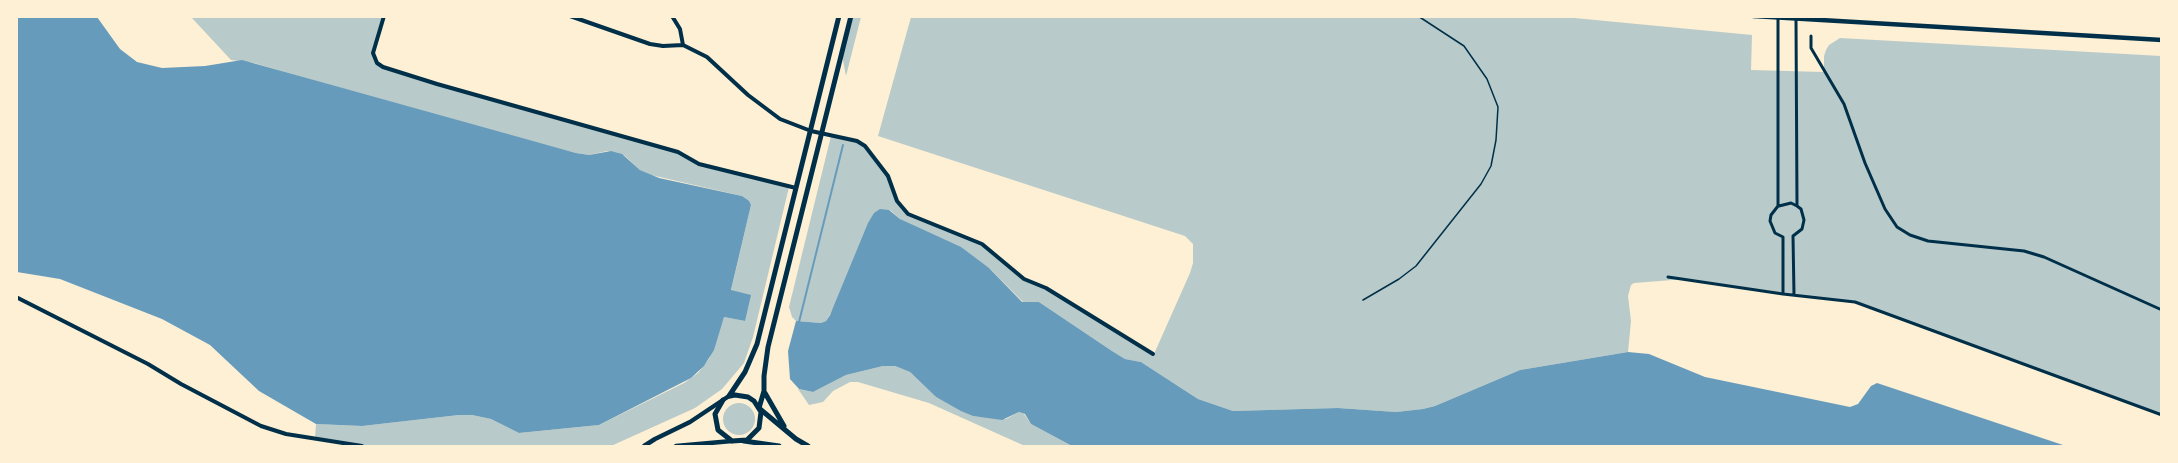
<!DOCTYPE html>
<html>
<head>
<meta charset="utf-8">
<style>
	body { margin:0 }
	#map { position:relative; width:2178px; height:463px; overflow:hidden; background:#fdf0d5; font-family:Georgia,serif }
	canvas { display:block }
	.frame { position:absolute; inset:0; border:18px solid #fdf0d5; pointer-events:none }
</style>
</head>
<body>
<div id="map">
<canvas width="2178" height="463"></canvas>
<div class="frame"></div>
</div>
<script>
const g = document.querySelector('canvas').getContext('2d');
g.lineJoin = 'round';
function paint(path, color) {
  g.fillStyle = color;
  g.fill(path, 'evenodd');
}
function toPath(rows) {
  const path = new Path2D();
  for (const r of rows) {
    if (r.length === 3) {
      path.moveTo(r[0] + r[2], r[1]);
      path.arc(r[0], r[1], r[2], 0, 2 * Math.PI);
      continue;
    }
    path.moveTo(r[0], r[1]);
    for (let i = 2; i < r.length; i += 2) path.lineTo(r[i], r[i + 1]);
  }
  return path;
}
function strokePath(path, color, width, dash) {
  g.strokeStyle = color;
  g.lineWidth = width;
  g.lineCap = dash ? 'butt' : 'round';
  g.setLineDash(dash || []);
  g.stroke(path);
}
paint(toPath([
	[191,17,384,17,373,47,375,58,383,67,678,152,693,162,789,187,753,337,744,363,722,389,695,408,611,446,362,446,315,438,316,424,362,426,459,415,472,415,491,419,519,433,599,425,684,383,698,373,709,359,724,317,745,321,731,291,751,205,742,196,651,175,640,170,625,156,618,153,607,151,589,155,576,153,412,109,254,63,231,60],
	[851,17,861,17,846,76,842,55],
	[911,17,1564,17,1752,35,1751,70,1824,72,1824,56,1826,50,1829,45,1840,38,2161,56,2161,415,1861,304,1685,279,1634,283,1631,285,1628,296,1631,321,1628,352,1520,370,1435,406,1423,409,1396,412,1338,408,1233,411,1198,399,1141,362,1125,359,1112,351,1039,302,1023,302,989,268,900,219,890,210,826,321,821,323,796,321,792,317,789,307,831,136,861,143,885,172,895,197,908,214,982,244,1024,279,1046,288,1154,354,1190,273,1193,263,1193,244,1185,236,878,136],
	[883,366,895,366,910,372,936,397,973,416,1006,419,1019,412,1024,414,1031,424,1072,446,1025,446,929,403,858,382,850,382,833,391,823,402,809,405,798,389,813,392,846,375],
	[739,419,16]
]), '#b9caca');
paint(toPath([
	[17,16,97,17,120,49,137,62,162,68,205,66,242,60,576,153,589,155,611,151,622,154,640,170,659,178,742,196,749,201,751,205,731,290,751,295,745,321,724,317,714,350,704,366,691,378,599,425,519,433,491,419,472,415,459,415,362,426,316,424,259,391,210,345,162,319,60,279,17,272],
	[880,209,889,210,900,219,961,247,989,268,1022,302,1039,302,1112,351,1125,359,1141,362,1198,399,1233,411,1338,408,1396,412,1423,409,1435,406,1520,370,1628,352,1649,354,1705,377,1850,407,1858,404,1871,386,1877,383,2066,446,1072,446,1031,424,1025,414,1019,412,1002,420,973,416,961,411,936,397,910,372,895,366,883,366,846,375,813,392,799,389,790,379,788,351,796,321,821,323,826,321,830,315,868,223,874,213]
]), '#669bbc');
strokePath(toPath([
	[799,322,843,145]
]), '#669bbc', 2);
strokePath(toPath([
	[1363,300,1399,279,1416,266,1481,184,1491,166,1496,140,1498,107,1487,79,1464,46,1418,16]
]), '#003049', 1.5);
strokePath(toPath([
	[1778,19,1778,206,1771,215,1770,221,1775,233,1783,237,1783,293],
	[1811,36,1811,48,1844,104,1865,163,1885,209,1897,227,1910,235,1928,241,2024,251,2044,257,2162,310],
	[1779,206,1791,203,1797,206],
	[1668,277,1783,294,1855,302,2162,415],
	[1794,295,1793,236,1802,229,1804,220,1801,209,1797,206,1796,20]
]), '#003049', 3);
strokePath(toPath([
	[384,16,373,53,377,63,383,67,437,84,678,152,699,164,796,188],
	[570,16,650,44,663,46,683,45],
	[672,16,680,29,683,45,707,57,748,95,780,119,811,131,857,141,865,146,888,176,897,201,908,214,982,244,1024,279,1046,288,1153,354],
	[16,297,148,364,181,384,261,426,286,434,362,446]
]), '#003049', 4);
strokePath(toPath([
	[1753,16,2162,40],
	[644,446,655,439,690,422,729,396],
	[676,446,732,441]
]), '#003049', 4.5);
strokePath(toPath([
	[765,393,784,426],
	[729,396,745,372,757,344,839,16],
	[723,400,715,414,718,430,732,441,747,440,759,428,761,412,754,401,748,397,735,395,730,396],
	[759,408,764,391,764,376,768,347,851,16],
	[760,409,796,439,808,446],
	[744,441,779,446]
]), '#003049', 5);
</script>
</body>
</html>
